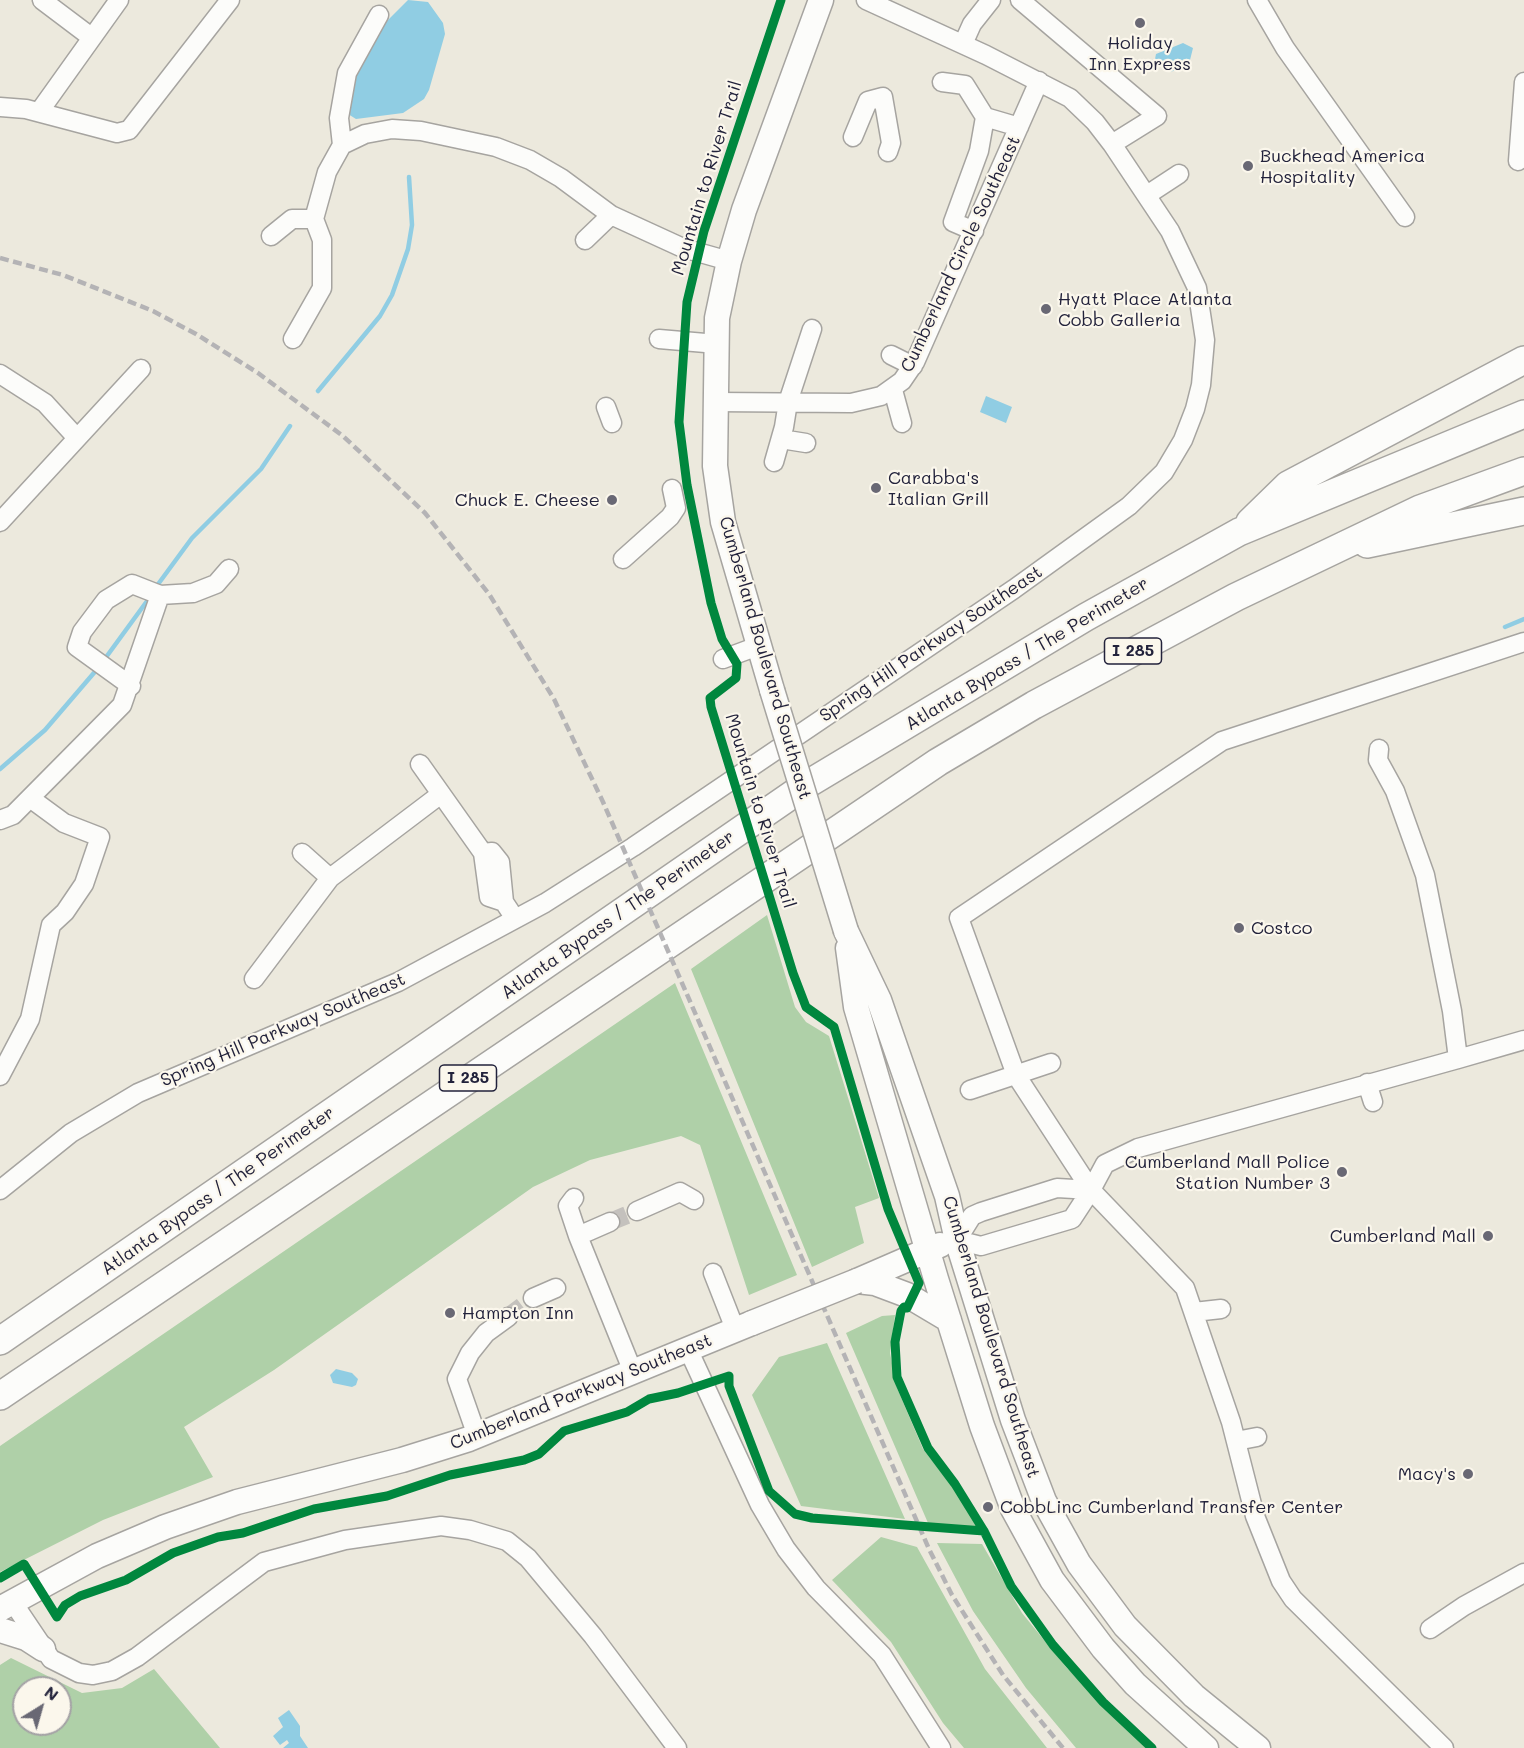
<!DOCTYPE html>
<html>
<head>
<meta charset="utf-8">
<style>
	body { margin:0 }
	#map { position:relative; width:1524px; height:1748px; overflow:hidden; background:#ece9dd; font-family:Mali,sans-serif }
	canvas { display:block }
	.north { position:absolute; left:12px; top:1676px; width:60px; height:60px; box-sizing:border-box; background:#fbf7ec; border:2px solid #a4a2a5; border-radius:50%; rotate:37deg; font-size:16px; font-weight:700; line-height:24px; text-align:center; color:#22223b }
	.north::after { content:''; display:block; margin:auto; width:21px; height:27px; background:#696874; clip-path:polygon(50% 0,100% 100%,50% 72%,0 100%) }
</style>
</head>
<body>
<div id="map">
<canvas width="1524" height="1748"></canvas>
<div class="north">N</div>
</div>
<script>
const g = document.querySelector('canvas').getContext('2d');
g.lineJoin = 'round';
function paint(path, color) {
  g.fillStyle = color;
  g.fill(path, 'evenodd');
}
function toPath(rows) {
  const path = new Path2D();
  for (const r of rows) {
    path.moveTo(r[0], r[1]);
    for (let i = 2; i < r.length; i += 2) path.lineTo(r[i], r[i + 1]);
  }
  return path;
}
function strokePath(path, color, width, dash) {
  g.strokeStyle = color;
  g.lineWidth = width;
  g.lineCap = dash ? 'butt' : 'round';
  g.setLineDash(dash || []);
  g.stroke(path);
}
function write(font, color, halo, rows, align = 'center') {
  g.font = font + ' Mali,sans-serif';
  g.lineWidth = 4.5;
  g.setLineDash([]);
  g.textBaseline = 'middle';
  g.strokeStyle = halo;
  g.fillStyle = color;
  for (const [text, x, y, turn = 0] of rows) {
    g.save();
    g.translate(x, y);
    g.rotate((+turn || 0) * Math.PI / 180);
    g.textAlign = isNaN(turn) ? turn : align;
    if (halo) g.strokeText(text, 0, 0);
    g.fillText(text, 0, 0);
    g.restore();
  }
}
paint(toPath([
	[767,915,795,1007,806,1022,829,1036,879,1198,855,1207,864,1243,812,1267,691,969],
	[675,983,797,1275,749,1295,700,1145,681,1136,590,1160,533,1187,274,1370,184,1427,213,1477,103,1520,0,1572,0,1446],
	[895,1315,890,1353,897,1388,923,1449,954,1489,977,1527,928,1523,846,1333,882,1316],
	[827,1343,905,1519,801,1506,752,1395,779,1357],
	[881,1537,917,1547,985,1669,1047,1748,964,1748,943,1723,891,1642,832,1580],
	[937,1543,982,1544,1022,1613,1066,1667,1146,1748,1076,1748,1026,1688,973,1611],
	[11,1658,82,1693,122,1688,154,1669,220,1748,0,1748,0,1665],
	[24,1688,60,1688,60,1724,24,1724]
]), '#afd0a8');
paint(toPath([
	[408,0,428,2,443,23,445,34,429,90,424,99,403,113,356,119,348,114,350,83,380,28],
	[1183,43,1193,48,1190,60,1179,69,1170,72,1163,69,1159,60,1155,59,1156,54],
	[986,396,1012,407,1006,423,980,412],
	[336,1369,352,1373,358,1379,356,1385,352,1387,333,1383,330,1375],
	[289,1710,300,1726,300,1736,308,1748,283,1748,289,1743,287,1740,280,1745,273,1736,283,1727,278,1718]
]), '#90cde3');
strokePath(toPath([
	[318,391,380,316,392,295,408,249,412,225,409,177],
	[156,587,192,538,261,469,290,426],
	[1505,627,1524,619],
	[104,660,150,597],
	[0,769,45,730,99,667]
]), '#90cde3', 4.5);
strokePath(toPath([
	[610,1222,637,1211],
	[508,1317,533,1298]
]), '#c4c1bd', 18, [18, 9]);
const minor = toPath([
	[42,0,91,37],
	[1020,0,1157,116,1112,144],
	[1257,0,1285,48,1405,217],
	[963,44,972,24,991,0],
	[942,82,965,85,985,117,979,151,953,222,974,231],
	[0,107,26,109,117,133,129,130,230,0],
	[39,112,119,0],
	[985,117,1019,127],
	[853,137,868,101,883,97,891,143,888,152],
	[342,145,339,118,347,73,379,15],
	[1518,161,1524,82],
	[1147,195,1179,174],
	[271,236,292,219,314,219],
	[585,240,611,215],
	[293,339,322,288,322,240,314,219,327,172,342,145,365,134,392,129,421,131,496,147,530,160,561,178,611,215,683,248,729,261],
	[659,339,717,344],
	[891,355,913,366],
	[0,374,45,403,76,437],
	[893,390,902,423],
	[714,402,851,403,881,396,902,381,915,362,1039,81],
	[606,407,612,423],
	[781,439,806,443],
	[774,462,784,427,788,402,812,329],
	[0,522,141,369],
	[623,559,670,517,676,508,672,489],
	[723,659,758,646],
	[131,686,77,647,82,632,106,600,132,584,160,595,193,593,216,584,229,569],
	[1379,749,1378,760,1395,791,1425,875,1452,1011,1458,1059,1524,1040],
	[420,764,483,853,489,897,504,902],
	[0,820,13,815,122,705,160,595],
	[302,853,330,878],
	[483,853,492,852,500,862,504,902,510,911],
	[254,979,330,878,441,794],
	[0,1076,30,1019,51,925,65,912,84,884,100,837,64,823,30,798],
	[1367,1083,1373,1102],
	[970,1090,1051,1063],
	[0,1190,71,1133,138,1093,398,982,545,903,633,847,1014,589,1129,506,1164,472,1183,440,1195,409,1201,385,1205,340,1197,288,1170,231,1112,144,1095,122,1070,98,986,55,866,0],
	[1091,1190,1057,1188,981,1212,972,1216,957,1240,981,1246,1072,1219,1091,1190,1105,1164,1138,1148,1458,1059],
	[574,1198,568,1206,578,1236,633,1372],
	[637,1211,680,1192,694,1200],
	[578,1236,610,1222],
	[713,1273,735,1329],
	[533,1298,556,1288],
	[1194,1312,1221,1309],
	[688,1349,760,1505,786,1549,816,1588,882,1655,941,1748],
	[477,1436,457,1379,470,1353,486,1333,508,1317],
	[1236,1441,1257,1437],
	[12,1601,51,1659,79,1673,93,1675,112,1671,137,1657,264,1562,345,1540,441,1526,470,1530,507,1541,528,1558,593,1636,677,1748],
	[1430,1629,1464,1606,1524,1573],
	[1444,1748,1293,1599,1281,1581,1255,1516,1231,1422,1185,1288,1091,1190,1016,1075,959,918,1222,741,1524,642]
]);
const major = toPath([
	[772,690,723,522,715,466,717,318,729,261,744,210,821,0],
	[846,931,879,1000,897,1052,947,1196,957,1240,1013,1420,1044,1501,1079,1564,1125,1626,1194,1696,1258,1748],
	[848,948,856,1007,936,1279,982,1426,1013,1509,1052,1580,1103,1648,1135,1684,1206,1748],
	[857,1281,940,1245],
	[857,1281,875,1283,907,1295,949,1320],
	[0,1609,97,1556,165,1527,237,1502,402,1460,469,1439,752,1323],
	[0,1630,26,1638,43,1649]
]);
const highway = toPath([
	[1250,522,1288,485,1524,360],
	[1367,544,1524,511],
	[0,1341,806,785,1086,617,1239,532,1524,414],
	[0,1396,938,762,1034,705,1236,597,1420,509,1524,471]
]);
strokePath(minor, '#a6a4a0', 21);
strokePath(major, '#a6a4a0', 27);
strokePath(highway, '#a6a4a0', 30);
strokePath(minor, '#fcfcfa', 18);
strokePath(major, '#fcfcfa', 24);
strokePath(highway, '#fcfcfa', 27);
strokePath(toPath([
	[0,258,63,275,153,311,196,334,258,373,343,436,425,513,489,594,554,699,603,802,929,1549,952,1595,1003,1675,1063,1748]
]), '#b4b3b5', 4.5, [9, 4.5]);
const majorBridge = toPath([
	[772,690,846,931],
	[752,1323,857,1281]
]);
strokePath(majorBridge, '#a6a4a0', 27, []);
strokePath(majorBridge, '#fcfcfa', 24);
strokePath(toPath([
	[781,0,704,231,687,302,679,422,687,485,711,603,722,639,737,664,736,678,710,698,711,707,793,973,806,1007,834,1027,888,1209,919,1283,907,1308,904,1307,901,1311,895,1342,897,1377,928,1448,955,1484,984,1531,1011,1586,1053,1645,1103,1702,1152,1748],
	[0,1578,24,1564,57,1617,65,1605,80,1596,126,1580,173,1553,218,1537,243,1533,314,1509,387,1496,450,1475,524,1460,539,1454,564,1431,627,1412,649,1399,678,1393,729,1376,729,1386,769,1491,795,1514,812,1518,984,1531]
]), '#00873e', 9);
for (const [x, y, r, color] of [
	[1140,23,6,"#696874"],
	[1248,166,6,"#696874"],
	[1046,309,6,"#696874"],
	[876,488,6,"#696874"],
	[612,500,6,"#696874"],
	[1239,928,6,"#696874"],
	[1342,1172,6,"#696874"],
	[1488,1236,6,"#696874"],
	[450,1313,6,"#696874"],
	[1468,1474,6,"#696874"],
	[988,1507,6,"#696874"]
]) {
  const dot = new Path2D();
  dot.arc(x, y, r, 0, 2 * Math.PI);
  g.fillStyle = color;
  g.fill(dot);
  strokePath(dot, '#fbf7ec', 2);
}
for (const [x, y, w] of [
	[1133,651,57],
	[468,1078,57]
]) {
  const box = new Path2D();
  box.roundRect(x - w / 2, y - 13, w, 26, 4.5);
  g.fillStyle = '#fbf7ec';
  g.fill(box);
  strokePath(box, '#22223b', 1.5);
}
write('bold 16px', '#22223b', null, [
	["I 285",1133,651],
	["I 285",468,1078]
]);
write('18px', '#22223b', '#fbf7ec', [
	["Holiday",1140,43,"center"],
	["Inn Express",1140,64,"center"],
	["Buckhead America",1260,156],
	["Hospitality",1260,177],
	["Hyatt Place Atlanta",1058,299],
	["Cobb Galleria",1058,320],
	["Carabba's",888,478],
	["Italian Grill",888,499],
	["Chuck E. Cheese",600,500,"right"],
	["Costco",1251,928],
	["Cumberland Mall Police",1330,1162,"right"],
	["Station Number 3",1330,1183,"right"],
	["Cumberland Mall",1476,1236,"right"],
	["Hampton Inn",462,1313],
	["Macy's",1456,1474,"right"],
	["CobbLinc Cumberland Transfer Center",1000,1507]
], 'left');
write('18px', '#22223b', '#fbf7ec', [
	["Mountain to River Trail",707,178,-73],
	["Cumberland Circle Southeast",961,254,-65],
	["Spring Hill Parkway Southeast",931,644,-34],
	["Atlanta Bypass / The Perimeter",1027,654,-31],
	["Cumberland Boulevard Southeast",765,658,74],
	["Mountain to River Trail",760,811,73],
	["Atlanta Bypass / The Perimeter",618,915,-35],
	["Spring Hill Parkway Southeast",283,1030,-23],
	["Atlanta Bypass / The Perimeter",218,1191,-35],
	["Cumberland Boulevard Southeast",991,1337,73],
	["Cumberland Parkway Southeast",581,1392,-22]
]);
</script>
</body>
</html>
